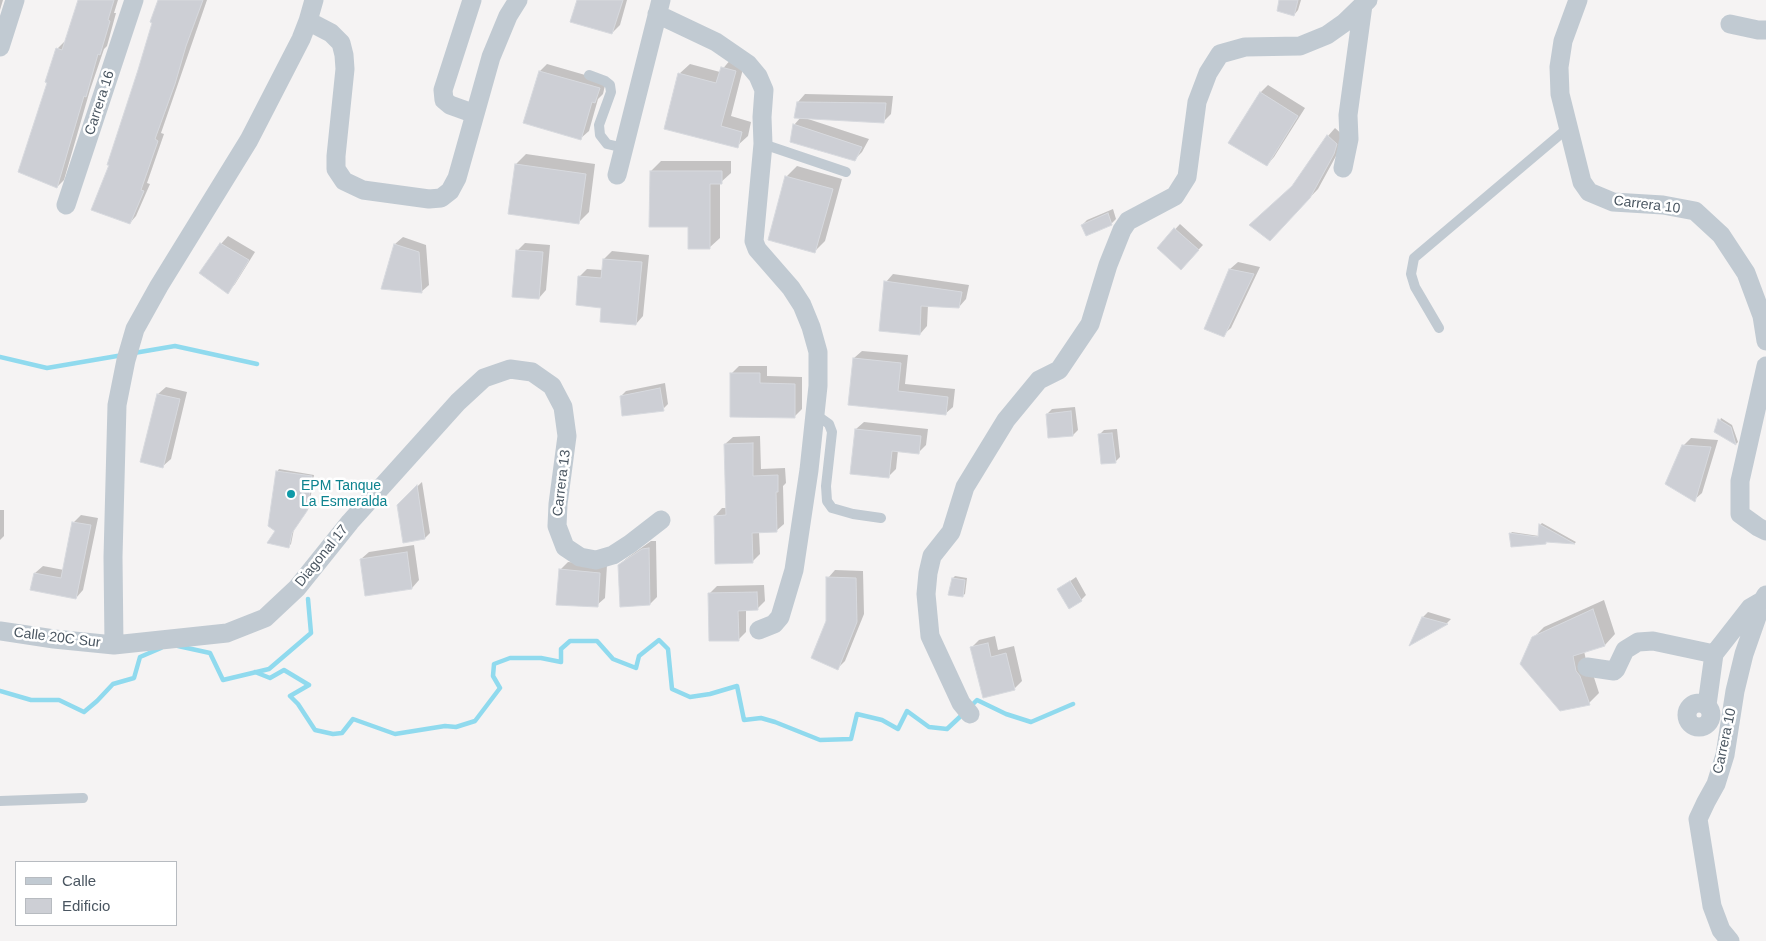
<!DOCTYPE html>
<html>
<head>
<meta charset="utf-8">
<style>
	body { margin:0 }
	#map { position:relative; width:1766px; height:941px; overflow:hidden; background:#f5f3f3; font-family:Helvetica,sans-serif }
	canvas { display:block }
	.legend { position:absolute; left:15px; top:861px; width:162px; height:65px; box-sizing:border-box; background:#fff; border:1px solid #b7bbc0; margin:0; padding:6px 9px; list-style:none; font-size:15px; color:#4a5661 }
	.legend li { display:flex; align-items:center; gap:10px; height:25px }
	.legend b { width:25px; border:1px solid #b7bbc0 }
</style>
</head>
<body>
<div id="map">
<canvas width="1766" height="941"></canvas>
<ul class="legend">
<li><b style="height:6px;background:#c1cad2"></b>Calle</li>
<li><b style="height:14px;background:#cdcfd5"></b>Edificio</li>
</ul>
</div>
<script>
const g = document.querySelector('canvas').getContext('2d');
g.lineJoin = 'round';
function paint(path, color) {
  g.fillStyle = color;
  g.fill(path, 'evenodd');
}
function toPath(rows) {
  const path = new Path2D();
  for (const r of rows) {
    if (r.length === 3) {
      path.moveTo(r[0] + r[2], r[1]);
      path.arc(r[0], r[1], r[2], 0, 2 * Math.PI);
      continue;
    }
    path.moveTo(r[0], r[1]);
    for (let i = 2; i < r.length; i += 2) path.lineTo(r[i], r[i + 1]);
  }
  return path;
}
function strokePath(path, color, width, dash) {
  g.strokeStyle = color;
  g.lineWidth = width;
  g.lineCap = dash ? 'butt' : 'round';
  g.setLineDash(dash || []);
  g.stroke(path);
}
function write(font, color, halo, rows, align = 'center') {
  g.font = font + ' Helvetica,sans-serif';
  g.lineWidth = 5;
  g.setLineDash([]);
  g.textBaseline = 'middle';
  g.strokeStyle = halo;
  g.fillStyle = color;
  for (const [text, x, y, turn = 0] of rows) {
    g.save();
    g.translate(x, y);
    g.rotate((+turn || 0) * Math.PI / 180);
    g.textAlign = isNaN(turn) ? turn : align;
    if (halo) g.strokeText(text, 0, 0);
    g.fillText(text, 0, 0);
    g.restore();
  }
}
paint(toPath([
	[0,0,3,0,0,10],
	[79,0,118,0,114,13,116,13,107,46,104,49,90,90,64,180,57,187,48,82,57,49,64,42,66,42],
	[160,0,207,0,161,133,164,134,147,183,150,184,136,216,130,223,111,165],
	[578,0,627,0,620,25,612,33],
	[1280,0,1301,0,1298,10,1294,15],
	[732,58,745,61,731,116,751,122,748,136,737,146,665,128,679,74,690,64,720,72],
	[547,64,606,81,603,94,598,99,589,131,581,138,540,71],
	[1268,85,1305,108,1274,157,1267,165,1260,93],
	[805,94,893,96,891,114,883,122,805,118,869,139,862,152,854,160,794,125,801,117,798,102],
	[1335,128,1344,136,1342,145,1318,189,1277,232,1294,185,1328,136],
	[526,154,595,164,589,212,578,223,516,164],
	[661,161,731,161,731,173,720,183,720,238,709,248,689,226,651,171],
	[797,166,842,179,825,241,815,251,786,177],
	[1113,209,1116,219,1111,224,1082,225,1087,220],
	[1180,224,1203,245,1181,268,1158,248],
	[228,236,255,252,235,284,228,292,221,244],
	[403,237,426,245,429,285,421,292,395,244],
	[525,243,550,245,546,290,539,298,517,251],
	[612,251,649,255,643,316,636,324,602,306,579,277,587,269,603,270,604,259],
	[1238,262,1260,267,1231,328,1223,335,1230,269],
	[893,274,969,285,966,299,959,307,928,305,927,326,920,334,886,282],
	[862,351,908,355,905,384,955,389,953,407,945,414,850,404,854,358],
	[739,366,767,366,767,376,802,377,802,409,795,416,731,374],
	[665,383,668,404,663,409,621,396,626,391],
	[166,387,187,392,171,459,163,466,158,394],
	[1075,407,1078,430,1073,435,1047,414,1052,409],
	[1721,418,1732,425,1738,442,1736,444,1716,432],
	[864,422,928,429,926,445,918,453,898,450,896,469,888,477,856,429],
	[1117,429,1120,457,1115,462,1099,435,1104,430],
	[760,436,761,469,785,468,786,483,783,486,784,524,776,531,759,532,760,554,752,562,715,516,722,508,727,508,725,444,733,437],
	[1691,438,1718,440,1702,493,1694,500,1683,446],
	[279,469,314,475,309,508,294,529,291,544,288,547,277,530,277,472],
	[422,482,430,533,425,538,398,505],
	[0,510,4,510,4,536,0,540],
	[81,515,98,518,83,590,76,598,35,573,43,566,64,570,74,522],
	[1542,523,1576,542,1575,543,1547,541,1545,543,1510,534,1512,532,1539,536,1540,525],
	[651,541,656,541,657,597,650,604,619,565,627,558],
	[414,545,419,580,412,588,361,559,369,552],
	[568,562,607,565,605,598,597,605,560,570],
	[835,570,863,571,864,614,845,661,837,669,828,578],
	[955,576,967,578,965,594,962,596,953,578],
	[1076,577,1086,595,1081,600,1059,589],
	[764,585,765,601,757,609,746,609,746,632,739,639,709,594,717,586],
	[1604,600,1615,634,1605,645,1584,651,1586,660,1590,665,1599,693,1589,703,1533,638,1544,627],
	[1428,612,1451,619,1447,623,1411,643,1423,617],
	[995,636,998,650,1014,646,1022,681,1015,688,983,696,971,648,979,640]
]), '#0003');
strokePath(toPath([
	[134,353,175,346,257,364],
	[0,357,47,368,123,355],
	[178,646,210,653,223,680,269,669,311,633,308,599],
	[255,672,270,678,284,670,309,685,290,696,298,704,315,730,333,734,342,733,353,719,395,734,445,726,456,727,475,721,500,688,493,676,494,664,510,658,541,658,561,662,561,649,570,641,597,641,613,659,636,668,639,656,659,640,668,649,672,689,690,697,710,694,737,686,744,720,761,718,775,722,820,740,851,739,857,714,882,720,898,729,907,711,929,727,947,729,963,714],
	[0,691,31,700,59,700,84,712,97,701,113,684,134,678,140,657,161,648],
	[970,707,977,700,1006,714,1031,722,1073,704]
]), '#90daee', 4.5);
const building = toPath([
	[78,0,114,0,108,20,110,21,100,55,98,54,86,97,84,96,57,188,18,172,47,83,45,82,56,48,62,50,78,0],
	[158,0,203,0,186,46,175,84,155,139,158,141,141,190,144,191,130,224,91,210,109,165,107,165,138,70,152,23,150,22,158,0],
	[577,0,623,0,612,34,570,22,577,0],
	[1279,0,1298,0,1294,16,1277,11,1279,0],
	[721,67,736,71,721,126,742,132,738,148,664,129,678,73,716,83,721,67],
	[539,71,600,88,595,103,592,102,581,140,523,123,539,71],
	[1260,92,1298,116,1267,166,1228,143,1260,92],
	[797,102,886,103,884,123,794,118,797,102],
	[793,124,862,147,855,161,790,142,793,124],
	[1327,135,1337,144,1334,154,1310,198,1270,241,1249,225,1292,186,1327,135],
	[515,164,586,174,579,224,508,214,515,164],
	[650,171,722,171,722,184,710,184,710,249,688,249,688,227,649,227,650,171],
	[785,176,833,189,815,253,768,240,785,176],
	[1108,213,1112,225,1086,236,1081,225,1108,213],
	[1174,228,1199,250,1181,270,1157,248,1174,228],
	[220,243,249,260,228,294,199,273,220,243],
	[394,244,419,252,422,293,381,289,394,244],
	[516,250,543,252,539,299,512,297,516,250],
	[603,259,642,262,636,325,600,322,601,308,576,305,578,276,601,278,603,259],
	[1229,269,1254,274,1224,337,1204,329,1229,269],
	[884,281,962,292,959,308,921,306,920,335,879,331,884,281],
	[853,358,901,363,898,391,948,397,946,415,848,405,853,358],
	[730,373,760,373,760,383,795,384,795,418,730,417,730,373],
	[660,388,664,411,622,416,620,396,660,388],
	[157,394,180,399,163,468,140,462,157,394],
	[1071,411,1073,436,1048,438,1046,414,1071,411],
	[1718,419,1731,427,1736,445,1714,432,1718,419],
	[855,429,921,436,919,454,892,451,889,478,850,474,855,429],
	[1112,433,1116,463,1101,464,1098,434,1112,433],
	[753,443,753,476,778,475,778,492,776,492,777,532,752,533,753,563,715,564,714,516,726,515,724,444,753,443],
	[1682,445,1711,447,1695,502,1665,484,1682,445],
	[276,471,312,476,307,511,292,533,289,548,267,543,275,531,268,526,276,471],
	[417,485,425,539,403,543,397,505,417,485],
	[72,522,91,525,76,599,30,590,34,573,61,578,72,522],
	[1539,524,1575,544,1546,542,1546,544,1511,547,1509,533,1538,537,1539,524],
	[649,548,650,605,620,607,618,565,642,549,649,548],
	[407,552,412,589,365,596,360,559,407,552],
	[559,569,600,573,598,607,556,605,559,569],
	[826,577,856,578,857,622,838,670,811,658,826,621,826,577],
	[952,578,965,580,963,597,948,595,952,578],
	[1070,581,1082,601,1069,609,1057,589,1070,581],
	[757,592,758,610,738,611,739,641,709,641,708,593,757,592],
	[1593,609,1605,646,1573,656,1576,671,1580,676,1590,705,1560,711,1520,664,1532,637,1593,609],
	[1422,617,1448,624,1409,646,1422,617],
	[988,643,991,657,1006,653,1015,690,983,698,970,647,988,643]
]);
paint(building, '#cdcfd5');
strokePath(building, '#d7d9de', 1);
strokePath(toPath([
	[589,75,605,81,610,85,611,92,599,125,600,135,607,144,624,148],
	[763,144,846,172],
	[1439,328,1415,287,1411,274,1414,258,1569,127],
	[813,418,822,419,829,424,832,432,826,486,827,501,832,508,853,514,881,518],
	[0,801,83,798]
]), '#c1cad2', 10);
strokePath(toPath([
	[472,0,443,90,444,100,450,105,475,114],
	[1578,0,1563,41,1559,67,1560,94,1582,182,1589,192,1613,202,1663,205,1695,211,1721,235,1746,273,1762,316,1766,341],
	[657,14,716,42,748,64,758,76,764,90,762,117,763,144,754,241,757,249,791,288,802,305,811,327,818,352,818,386,809,470,794,570,780,617,774,624,759,630],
	[308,21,331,33,341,43,344,55,345,69,336,156,336,169,344,181,363,190,429,199,441,198,450,191,457,178,491,57,508,16,518,0],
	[1730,24,1758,30,1766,30],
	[0,47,15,0],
	[1343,168,1349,139,1348,115,1363,5],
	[617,175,661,0],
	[66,205,134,0],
	[1766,366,1740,481,1740,514,1758,527,1766,531],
	[0,631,54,639,114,645,227,633,265,618,297,588,350,522,458,402,484,378,510,369,532,372,552,386,563,407,567,436,558,504,557,526,565,547,580,557,596,560,613,555,630,544,661,520],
	[114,645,113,557,117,405,126,360,135,329,159,286,249,140,301,39,308,21,314,0],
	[1587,667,1614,671,1616,669,1625,650,1638,642,1653,641,1714,654],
	[1699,715,12],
	[1707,705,1714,654,1750,608,1762,601],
	[970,714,961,703,930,636,926,594,928,573,932,556,951,532,965,487,1006,420,1039,380,1059,370,1090,324,1108,265,1122,230,1128,221,1175,196,1187,177,1197,102,1208,73,1220,54,1245,47,1300,46,1327,35,1344,23,1368,0],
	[1730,941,1721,930,1712,906,1698,819,1706,802,1716,784,1725,755,1735,691,1744,654,1763,600,1766,595]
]), '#c1cad2', 19);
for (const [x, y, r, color] of [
	[291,494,5,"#0f9aa8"]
]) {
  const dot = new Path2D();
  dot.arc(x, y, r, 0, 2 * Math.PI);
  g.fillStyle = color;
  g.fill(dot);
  strokePath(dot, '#fff', 2);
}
write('14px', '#4a5661', '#fff', [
	["Carrera 16",100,103,-72],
	["Carrera 10",1647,205,7],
	["Carrera 13",562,483,-83],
	["Diagonal 17",322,556,-51],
	["Calle 20C Sur",57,638,7],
	["Carrera 10",1725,741,-78]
]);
write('14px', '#0d838f', '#fff', [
	["EPM Tanque",301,486],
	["La Esmeralda",301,502]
], 'left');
</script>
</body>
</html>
